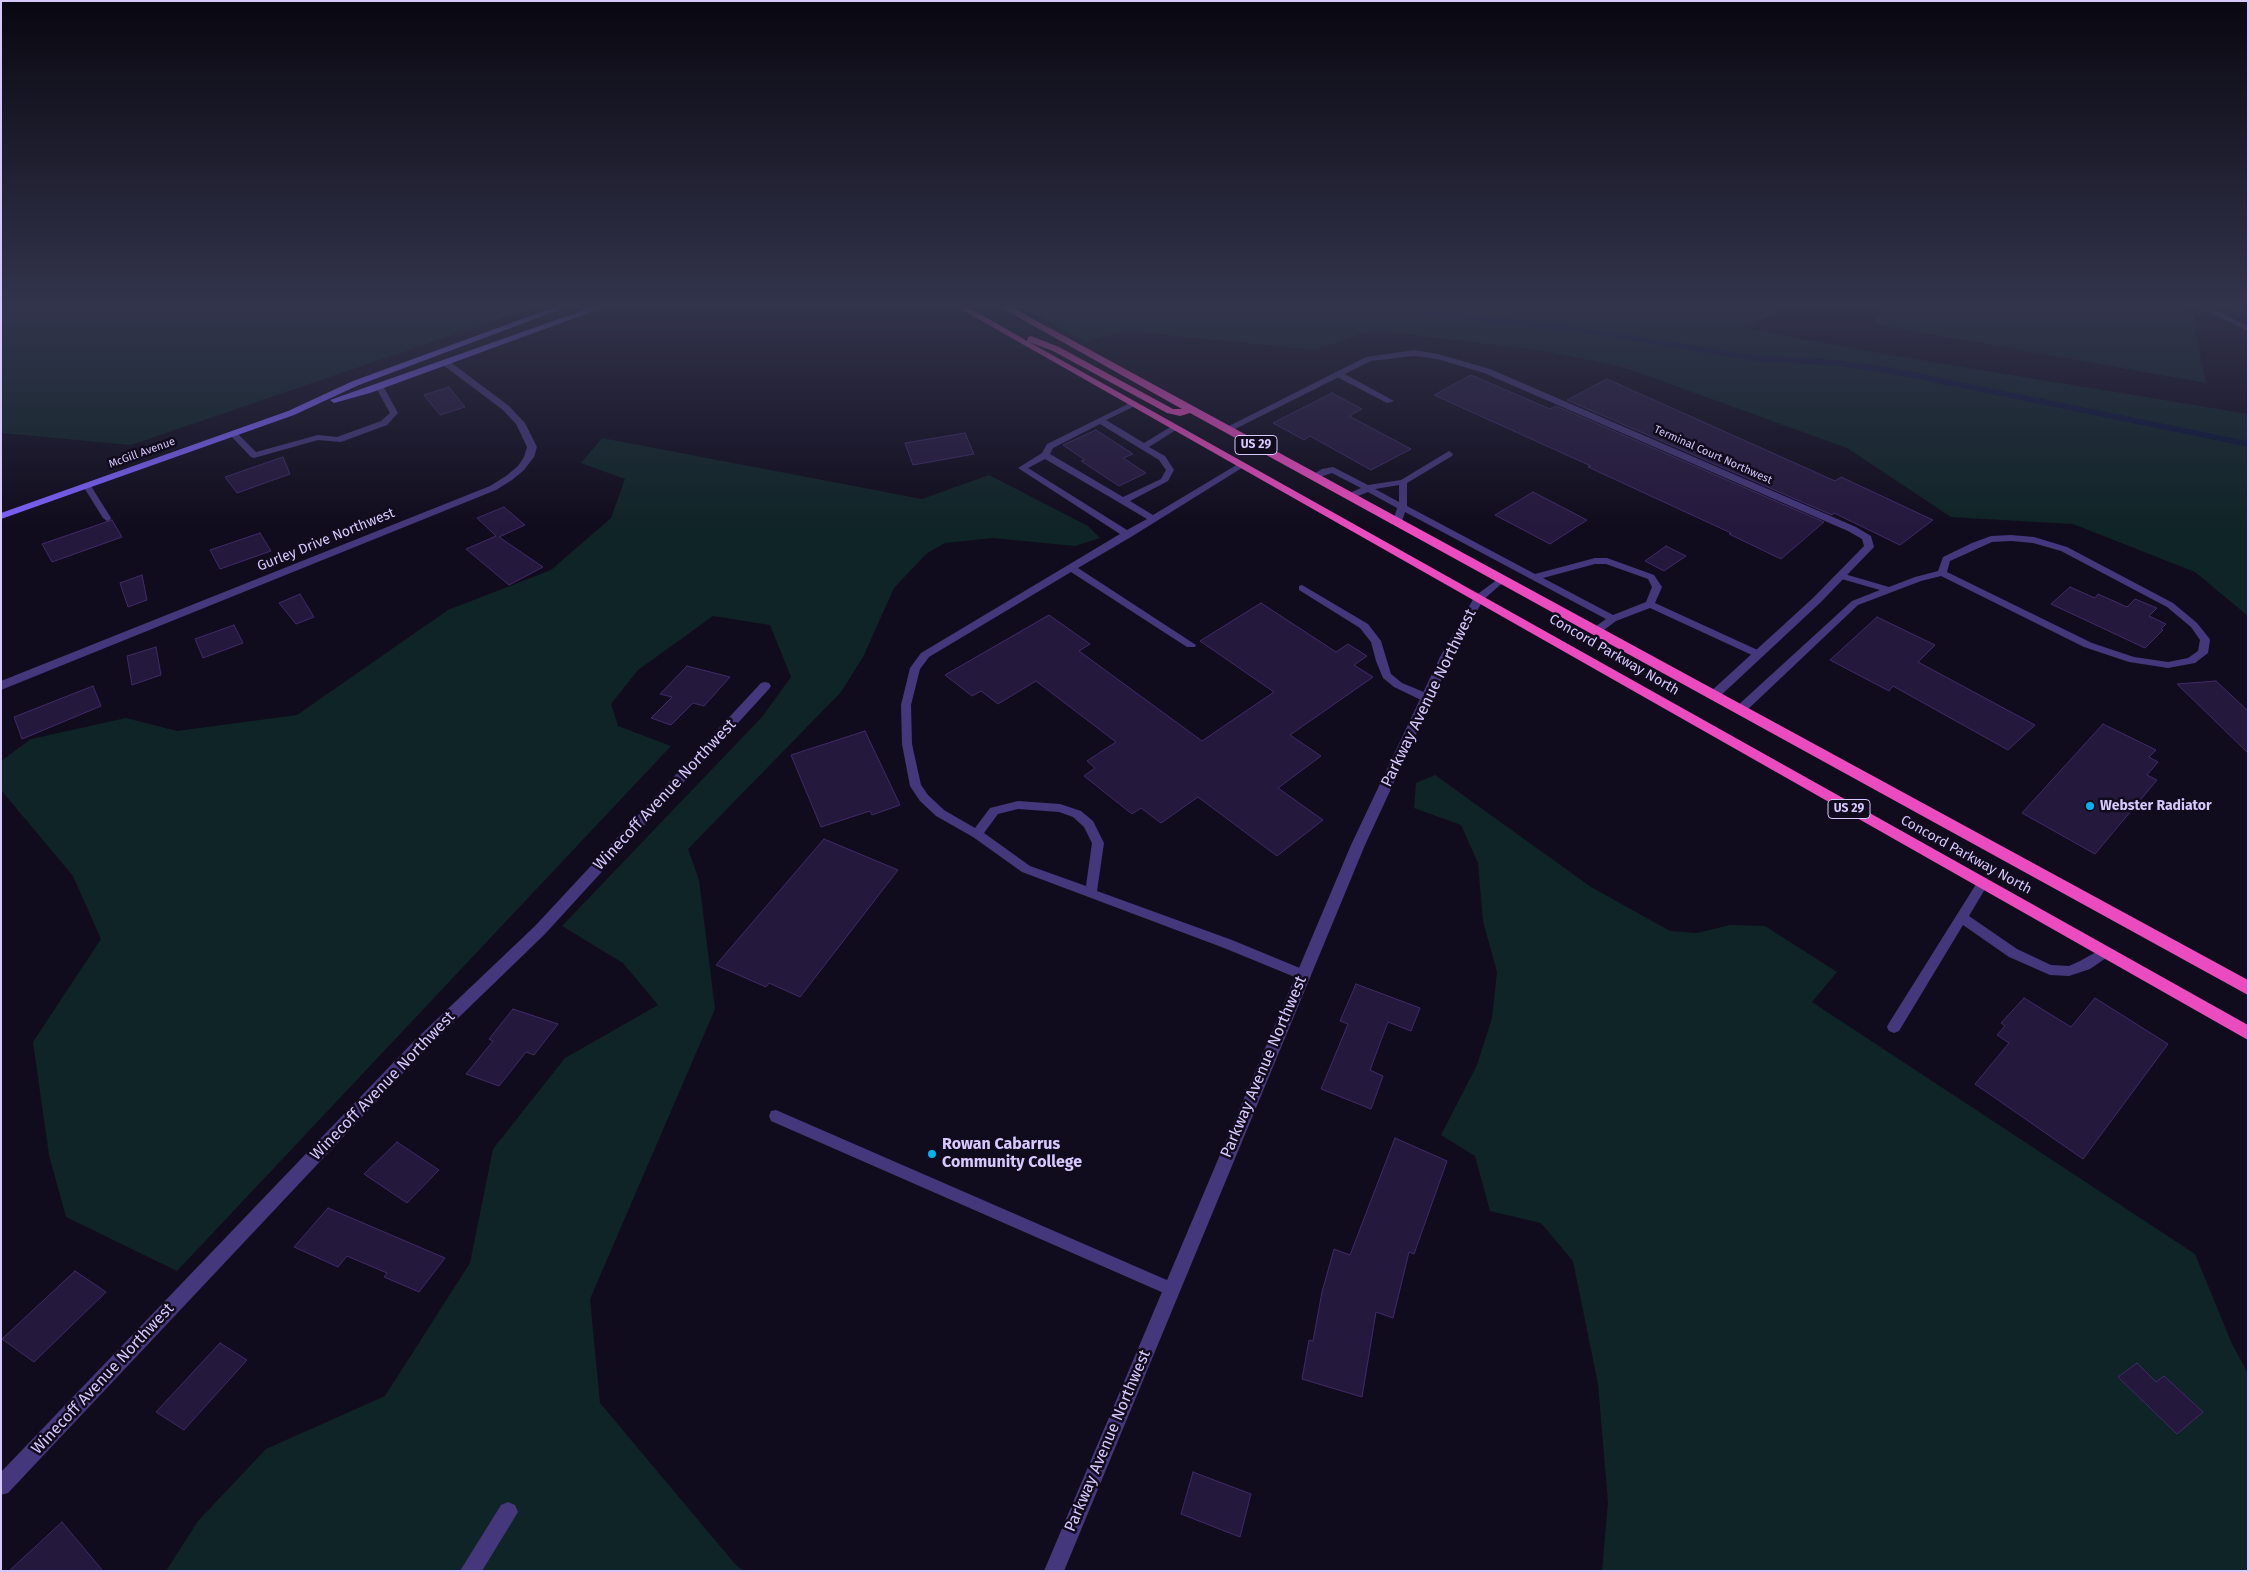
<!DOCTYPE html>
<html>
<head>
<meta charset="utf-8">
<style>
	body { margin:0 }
	#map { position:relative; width:2249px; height:1572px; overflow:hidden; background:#110c1d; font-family:"Fira Sans",sans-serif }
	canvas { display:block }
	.frame { position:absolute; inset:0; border:2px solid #d7c8fe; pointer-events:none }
</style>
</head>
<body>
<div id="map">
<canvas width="2249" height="1572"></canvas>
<div class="frame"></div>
</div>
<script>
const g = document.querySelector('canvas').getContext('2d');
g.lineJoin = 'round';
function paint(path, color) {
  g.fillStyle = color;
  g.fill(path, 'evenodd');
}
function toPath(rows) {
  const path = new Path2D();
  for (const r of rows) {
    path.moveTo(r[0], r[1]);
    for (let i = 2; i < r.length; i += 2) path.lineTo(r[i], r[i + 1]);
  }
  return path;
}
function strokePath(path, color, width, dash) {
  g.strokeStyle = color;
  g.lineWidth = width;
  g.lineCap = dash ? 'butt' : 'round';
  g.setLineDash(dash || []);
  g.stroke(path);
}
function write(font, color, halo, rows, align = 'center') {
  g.font = font + ' "Fira Sans",sans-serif';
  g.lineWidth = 5;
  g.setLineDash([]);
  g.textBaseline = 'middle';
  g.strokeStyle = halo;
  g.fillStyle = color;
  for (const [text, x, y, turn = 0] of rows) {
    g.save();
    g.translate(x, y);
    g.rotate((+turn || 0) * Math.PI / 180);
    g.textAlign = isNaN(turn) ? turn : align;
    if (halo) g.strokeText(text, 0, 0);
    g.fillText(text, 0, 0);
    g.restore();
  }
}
paint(toPath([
	[1,308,532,308,131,445,1,433],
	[1023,308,1777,308,1774,314,1743,328,1879,353,2248,414,2248,616,2195,572,2073,524,1951,517,1847,448,1623,367,1544,351,1373,330,1315,350,1129,331,1085,341],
	[1885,308,2179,308,2195,314,2195,331,2206,383,1872,324],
	[602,438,922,499,989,475,1088,526,1100,538,1075,546,993,538,945,543,926,554,894,588,863,657,841,692,688,849,699,880,715,1009,590,1299,600,1403,735,1564,743,1571,166,1571,198,1521,266,1449,385,1396,470,1263,493,1149,565,1058,658,1005,623,963,562,926,762,717,791,677,770,625,713,616,638,670,611,704,618,726,671,746,177,1271,66,1217,49,1155,33,1042,101,939,73,876,1,790,1,761,31,739,126,718,177,731,297,715,448,610,551,570,611,518,625,479,581,463],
	[1435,775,1591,887,1670,931,1697,933,1730,925,1765,926,1837,972,1812,1002,2195,1254,2232,1344,2248,1373,2248,1571,1602,1571,1608,1502,1598,1384,1573,1261,1541,1223,1490,1211,1475,1156,1441,1135,1477,1065,1492,1018,1497,972,1483,921,1478,863,1461,825,1414,808,1416,783]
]), '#0f2426');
strokePath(toPath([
	[1368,308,1461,316,1595,332,1755,358,1838,363,1893,371,2248,444]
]), '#091338', 5.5);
const building = toPath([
	[1471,375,1550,409,1556,406,1824,522,1781,559,1729,534,1731,533,1588,467,1591,466,1434,395,1471,375],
	[1607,379,1835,481,1841,477,1933,520,1900,545,1834,513,1832,515,1567,400,1607,379],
	[449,387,465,407,440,415,424,395,449,387],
	[1332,393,1362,409,1349,416,1411,449,1371,470,1310,436,1304,440,1273,423,1332,393],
	[1096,430,1133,454,1123,458,1146,473,1119,486,1081,461,1085,460,1063,445,1096,430],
	[965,433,974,454,913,465,905,443,965,433],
	[283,457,290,474,237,493,225,477,283,457],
	[1533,492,1587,520,1550,544,1495,515,1533,492],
	[504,507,525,525,499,537,543,567,509,585,466,549,496,536,477,518,504,507],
	[112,520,122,537,52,562,42,544,112,520],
	[260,533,271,551,220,569,210,550,260,533],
	[1666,546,1686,556,1664,571,1645,561,1666,546],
	[142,575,147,600,128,607,120,583,142,575],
	[2070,587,2095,598,2098,594,2127,607,2135,599,2157,608,2149,616,2166,624,2161,629,2163,630,2145,648,2051,604,2070,587],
	[300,594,314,617,296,624,279,603,300,594],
	[1261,603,1336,652,1348,644,1367,656,1354,665,1373,677,1290,735,1321,756,1278,788,1323,820,1277,856,1198,797,1161,823,1141,808,1132,814,1084,776,1095,768,1087,761,1116,742,1036,681,998,704,981,691,972,696,945,675,1049,615,1090,644,1079,651,1202,741,1274,692,1200,641,1261,603],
	[1877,617,1935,645,1918,662,2035,725,2008,750,1893,686,1889,691,1830,660,1877,617],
	[234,625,243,643,203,658,195,639,234,625],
	[156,647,161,675,132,685,127,656,156,647],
	[687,666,730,677,704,706,693,703,671,725,651,718,672,697,660,694,687,666],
	[2216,681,2248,711,2248,753,2177,684,2216,681],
	[93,686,101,706,22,739,14,717,93,686],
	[2103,724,2156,750,2149,757,2158,762,2147,775,2157,780,2095,854,2022,813,2103,724],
	[865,731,900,805,872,815,870,811,821,827,791,755,865,731],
	[824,839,898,870,800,997,769,983,766,987,716,965,824,839],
	[1356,984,1420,1008,1411,1031,1388,1022,1370,1070,1383,1076,1371,1109,1321,1089,1348,1024,1340,1021,1356,984],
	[2024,998,2071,1027,2095,998,2168,1044,2083,1159,1975,1084,2009,1043,1997,1035,2005,1026,2001,1023,2024,998],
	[513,1009,558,1024,534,1055,526,1052,499,1086,466,1074,493,1041,489,1039,513,1009],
	[1395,1138,1447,1161,1414,1254,1409,1252,1393,1318,1376,1312,1362,1397,1302,1379,1309,1340,1313,1341,1322,1292,1334,1249,1350,1255,1395,1138],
	[397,1142,439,1170,407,1203,364,1174,397,1142],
	[328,1208,445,1258,419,1292,384,1277,387,1273,347,1256,338,1267,294,1247,328,1208],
	[75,1271,106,1292,34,1362,2,1339,75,1271],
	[220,1343,247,1360,184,1430,156,1412,220,1343],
	[2137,1363,2156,1382,2164,1376,2203,1412,2177,1434,2118,1377,2137,1363],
	[1193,1472,1251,1494,1240,1537,1181,1514,1193,1472],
	[62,1522,103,1571,9,1571,62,1522]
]);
paint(building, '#25183d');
strokePath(building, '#412a69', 1);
paint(toPath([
	[2200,308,2210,308,2248,326,2248,331,2200,308],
	[1335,372,1341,372,1394,401,1387,403,1335,376,1335,372],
	[376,384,382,384,398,413,387,425,341,442,318,440,254,458,251,457,229,434,233,432,236,432,256,452,318,435,337,437,381,421,390,413,375,386,376,384],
	[1132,402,1135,402,1135,406,1106,420,1144,443,1172,426,1179,428,1149,447,1165,456,1174,470,1168,481,1130,501,1153,515,1238,464,1244,464,1245,466,1131,537,1078,568,1196,645,1195,647,1187,647,1071,572,929,657,920,669,911,705,912,744,921,785,928,795,944,810,975,828,990,808,1018,801,1060,804,1081,811,1093,821,1104,843,1097,891,1232,940,1307,971,1308,975,1307,979,1302,980,1224,948,1022,872,973,837,936,816,920,801,910,786,902,744,901,705,910,668,921,653,1120,534,1018,468,1042,453,1047,444,1132,402],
	[1100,424,1159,460,1166,470,1161,479,1123,497,1050,454,1053,448,1100,424],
	[1045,459,1120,503,1147,519,1127,530,1028,468,1045,459],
	[1018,809,1059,812,1073,817,1084,827,1092,843,1086,886,1030,866,984,833,998,814,1018,809],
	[1449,451,1453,454,1452,456,1407,483,1407,506,1535,574,1595,558,1607,558,1654,575,1662,587,1655,603,1762,652,1763,654,1762,656,1754,656,1650,608,1616,621,1600,633,1592,633,1591,631,1592,629,1606,619,1405,512,1401,524,1395,524,1393,522,1397,508,1368,492,1353,498,1347,498,1347,494,1361,488,1332,473,1314,479,1310,476,1322,469,1333,467,1368,485,1401,480,1449,451],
	[1399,485,1399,502,1375,489,1399,485],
	[1595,564,1606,564,1648,579,1652,587,1646,602,1613,615,1543,578,1595,564],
	[87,483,91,486,111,518,110,520,107,521,103,518,83,486,87,483],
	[2011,535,2034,537,2067,547,2173,603,2197,623,2209,638,2210,640,2208,653,2195,663,2168,668,2129,662,2084,647,1941,576,1921,581,1858,605,1744,713,1736,713,1735,710,1736,707,1852,601,1880,590,1838,578,1838,574,1841,573,1889,587,1915,577,1938,571,1943,557,1972,543,1991,536,2011,535],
	[2011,541,2033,543,2061,551,2167,607,2191,627,2200,640,2198,651,2188,658,2168,662,2134,657,2092,643,1947,572,1950,561,1992,542,2011,541],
	[1302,585,1368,624,1381,641,1391,674,1402,683,1431,695,1432,698,1431,701,1423,701,1394,687,1383,678,1376,661,1371,642,1360,628,1299,590,1299,586,1302,585],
	[1982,879,1986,881,1988,884,1969,916,2017,949,2051,965,2069,966,2080,961,2105,947,2109,948,2111,952,2109,956,2090,969,2069,976,2050,975,2009,957,1963,925,1899,1031,1894,1033,1889,1031,1887,1027,1889,1023,1978,881,1982,879],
	[776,1110,1176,1284,1179,1289,1176,1294,1171,1297,1166,1294,771,1121,769,1116,771,1111,776,1110]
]), '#45377b');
paint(toPath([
	[2227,308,2248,309,2248,313,2228,310,2227,308],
	[1414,350,1438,354,1490,369,1856,527,1871,536,1874,547,1821,602,1717,699,1713,700,1707,696,1709,693,1813,598,1864,546,1862,539,1848,531,1484,373,1437,359,1414,356,1371,361,1231,431,1223,429,1366,357,1414,350],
	[443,361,449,361,509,406,525,423,537,447,534,457,524,470,512,480,496,490,1,690,1,681,490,486,506,476,518,466,524,457,527,447,516,424,503,410,443,365,443,361],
	[1502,576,1507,579,1483,600,1452,657,1365,845,1064,1571,1044,1571,1351,845,1440,657,1475,596,1502,576],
	[765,682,769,683,771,686,769,689,545,934,424,1051,8,1493,1,1495,1,1472,414,1041,535,926,761,683,765,682],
	[508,1502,515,1505,518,1512,482,1571,460,1571,501,1505,508,1502]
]), '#45377b');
paint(toPath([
	[552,308,564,308,359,385,294,415,1,519,1,513,288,411,353,381,552,308],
	[590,308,602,308,370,393,334,403,330,400,590,308]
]), '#7d61fc');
paint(toPath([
	[959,308,970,308,1027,341,1028,337,1031,336,1059,347,1173,409,1182,409,1002,308,1013,308,2248,980,2248,995,1190,413,1180,416,1167,413,1053,351,1029,342,2248,1025,2248,1040,959,308]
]), '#ea4bbe');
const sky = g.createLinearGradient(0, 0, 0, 528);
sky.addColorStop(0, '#090710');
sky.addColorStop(0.58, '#32344c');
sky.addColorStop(1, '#32344c00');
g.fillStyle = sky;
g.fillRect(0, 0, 2249, 528);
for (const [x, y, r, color] of [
	[2090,806,5,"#04b2ee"],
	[932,1154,5,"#04b2ee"]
]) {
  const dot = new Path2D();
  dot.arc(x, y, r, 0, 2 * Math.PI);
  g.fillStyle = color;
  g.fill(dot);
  strokePath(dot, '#110c1d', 2);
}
write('11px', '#d7c8fe', '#110c1d', [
	["McGill Avenue",142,453,-20],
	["Terminal Court Northwest",1713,455,24]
]);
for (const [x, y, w] of [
	[1256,445,42],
	[1849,809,42]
]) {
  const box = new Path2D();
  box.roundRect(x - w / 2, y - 9.5, w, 19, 4);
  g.fillStyle = '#110c1d';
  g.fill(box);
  strokePath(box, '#d7c8fe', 1);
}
write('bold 12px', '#d7c8fe', null, [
	["US 29",1256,445],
	["US 29",1849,809]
]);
write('14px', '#d7c8fe', '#110c1d', [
	["Gurley Drive Northwest",326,540,-22],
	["Concord Parkway North",1614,655,30],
	["Concord Parkway North",1966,855,29]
]);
write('bold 14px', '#d7c8fe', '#110c1d', [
	["Webster Radiator",2100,806]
], 'left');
write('16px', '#d7c8fe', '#110c1d', [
	["Parkway Avenue Northwest",1429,698,-64],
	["Winecoff Avenue Northwest",665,795,-47],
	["Parkway Avenue Northwest",1264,1067,-67],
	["Winecoff Avenue Northwest",383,1086,-46],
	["Winecoff Avenue Northwest",103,1379,-47],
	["Parkway Avenue Northwest",1108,1441,-67]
]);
write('bold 16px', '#d7c8fe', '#110c1d', [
	["Rowan Cabarrus",942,1145],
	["Community College",942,1163]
], 'left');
</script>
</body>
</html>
